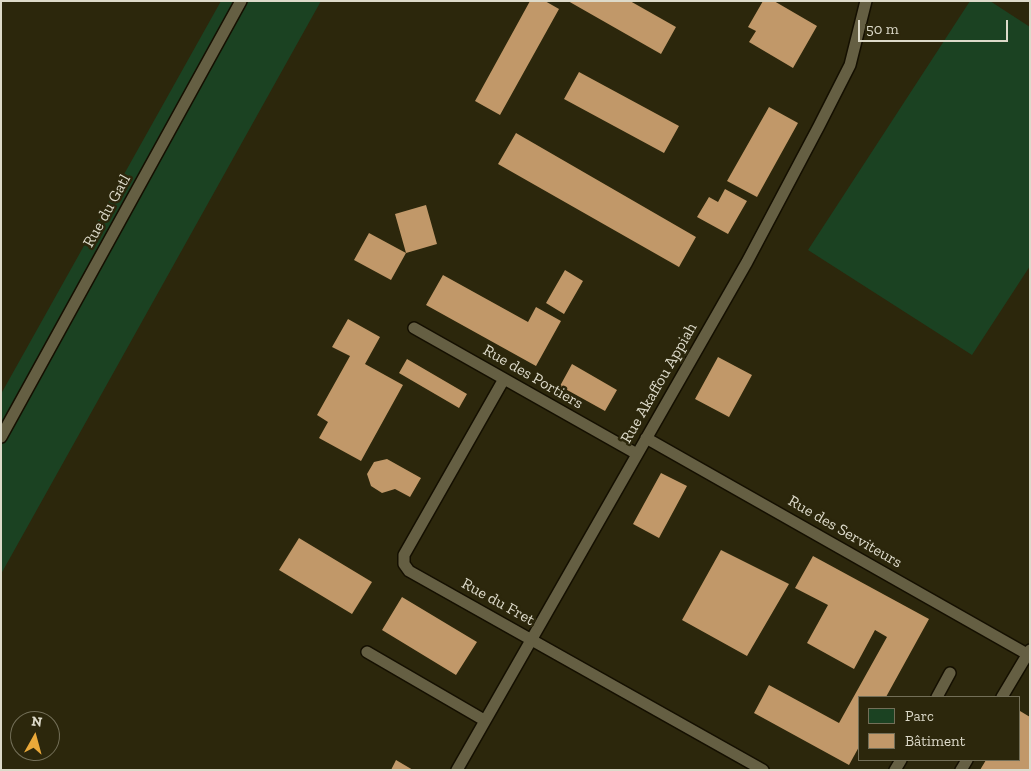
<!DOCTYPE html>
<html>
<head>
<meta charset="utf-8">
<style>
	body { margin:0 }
	#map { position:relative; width:1031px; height:771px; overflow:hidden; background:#2c270c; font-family:"Zilla Slab",serif }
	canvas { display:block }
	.frame { position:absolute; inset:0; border:2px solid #dddaca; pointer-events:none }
	.legend { position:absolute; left:858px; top:696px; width:162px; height:65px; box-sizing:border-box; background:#2c270c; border:1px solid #736f58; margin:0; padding:6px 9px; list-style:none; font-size:15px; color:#dddaca }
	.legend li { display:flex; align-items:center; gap:10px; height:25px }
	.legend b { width:25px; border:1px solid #736f58 }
	.north { position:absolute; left:10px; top:711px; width:50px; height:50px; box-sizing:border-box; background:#2c270c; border:1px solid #736f58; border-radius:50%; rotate:7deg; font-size:14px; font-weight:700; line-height:20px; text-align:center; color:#dddaca }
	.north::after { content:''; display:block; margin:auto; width:18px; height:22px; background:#eba939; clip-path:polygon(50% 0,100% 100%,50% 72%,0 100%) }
	.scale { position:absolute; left:858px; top:20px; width:150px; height:22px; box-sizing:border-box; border:2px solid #dddaca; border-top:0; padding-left:6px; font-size:15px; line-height:18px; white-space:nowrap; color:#dddaca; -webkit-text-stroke:4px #2c270c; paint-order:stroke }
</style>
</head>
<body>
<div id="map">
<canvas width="1031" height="771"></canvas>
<div class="frame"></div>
<ul class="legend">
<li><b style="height:14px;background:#1b4222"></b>Parc</li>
<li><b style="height:14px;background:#c19869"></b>Bâtiment</li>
</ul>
<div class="north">N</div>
<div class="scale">50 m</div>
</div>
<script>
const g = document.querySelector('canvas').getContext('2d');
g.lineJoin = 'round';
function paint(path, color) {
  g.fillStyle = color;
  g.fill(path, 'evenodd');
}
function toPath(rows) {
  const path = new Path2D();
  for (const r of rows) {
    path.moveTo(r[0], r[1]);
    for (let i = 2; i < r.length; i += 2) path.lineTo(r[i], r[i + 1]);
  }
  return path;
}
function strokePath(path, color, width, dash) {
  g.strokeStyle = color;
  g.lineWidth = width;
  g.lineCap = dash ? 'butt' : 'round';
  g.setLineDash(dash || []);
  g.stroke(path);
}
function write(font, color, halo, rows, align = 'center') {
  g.font = font + ' "Zilla Slab",serif';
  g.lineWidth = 5;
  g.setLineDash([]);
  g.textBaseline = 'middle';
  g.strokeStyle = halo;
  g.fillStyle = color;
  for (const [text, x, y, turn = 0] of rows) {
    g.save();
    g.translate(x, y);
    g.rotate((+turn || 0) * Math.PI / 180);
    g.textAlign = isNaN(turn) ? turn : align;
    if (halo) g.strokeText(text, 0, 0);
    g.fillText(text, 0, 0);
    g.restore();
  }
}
paint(toPath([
	[221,1,321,1,1,574,1,394],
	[970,1,990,1,1030,27,1030,266,972,355,808,250]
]), '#1b4222');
paint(toPath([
	[530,1,545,1,559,9,500,115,475,101],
	[568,1,630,1,676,27,661,54],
	[763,1,774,1,817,26,793,68,749,42,756,31,748,27],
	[579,72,679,126,664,153,564,99],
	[769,107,798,123,757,197,727,181],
	[516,133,696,237,679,267,498,164],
	[725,189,747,201,728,234,697,217,709,197,718,202],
	[426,205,437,244,406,253,391,280,354,260,369,233,406,253,395,214],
	[565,270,583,281,564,314,546,303],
	[443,275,528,322,536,307,561,321,536,366,426,305],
	[348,319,380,337,365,364,403,385,361,461,319,438,328,422,317,415,350,356,332,347],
	[718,357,752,375,729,417,695,399],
	[407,359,467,394,459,408,399,373],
	[572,364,617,390,605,411,560,386],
	[387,459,421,478,410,497,395,489,382,493,371,486,367,474,374,462],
	[661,473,687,486,659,538,633,524],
	[299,538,372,582,352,614,279,570],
	[721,550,789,584,747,656,682,620],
	[813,556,929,619,886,697,860,697,860,745,849,765,754,713,769,685,839,723,887,637,875,630,854,669,807,643,828,605,795,588],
	[402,597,477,642,456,675,382,630],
	[1020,711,1030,717,1030,770,980,770,986,760,1020,760],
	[396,760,413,770,391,770]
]), '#c19869');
const lane = toPath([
	[414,328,637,454],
	[504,379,404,555,404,564,409,571,763,770],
	[1,437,241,1],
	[646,438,1027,654],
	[367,652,484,720],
	[937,697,950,673],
	[1002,697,1030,650],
	[457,770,747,262,819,126,850,65,866,1],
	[895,770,901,760],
	[961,770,967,760]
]);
strokePath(lane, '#140f00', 14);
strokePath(lane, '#655f43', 11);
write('16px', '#dddaca', '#2c270c', [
	["Rue du Gatl",107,211,-61],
	["Rue des Portiers",533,377,30],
	["Rue Akaffou Appiah",659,383,-60],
	["Rue des Serviteurs",845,532,30],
	["Rue du Fret",498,602,29]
]);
</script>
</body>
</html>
